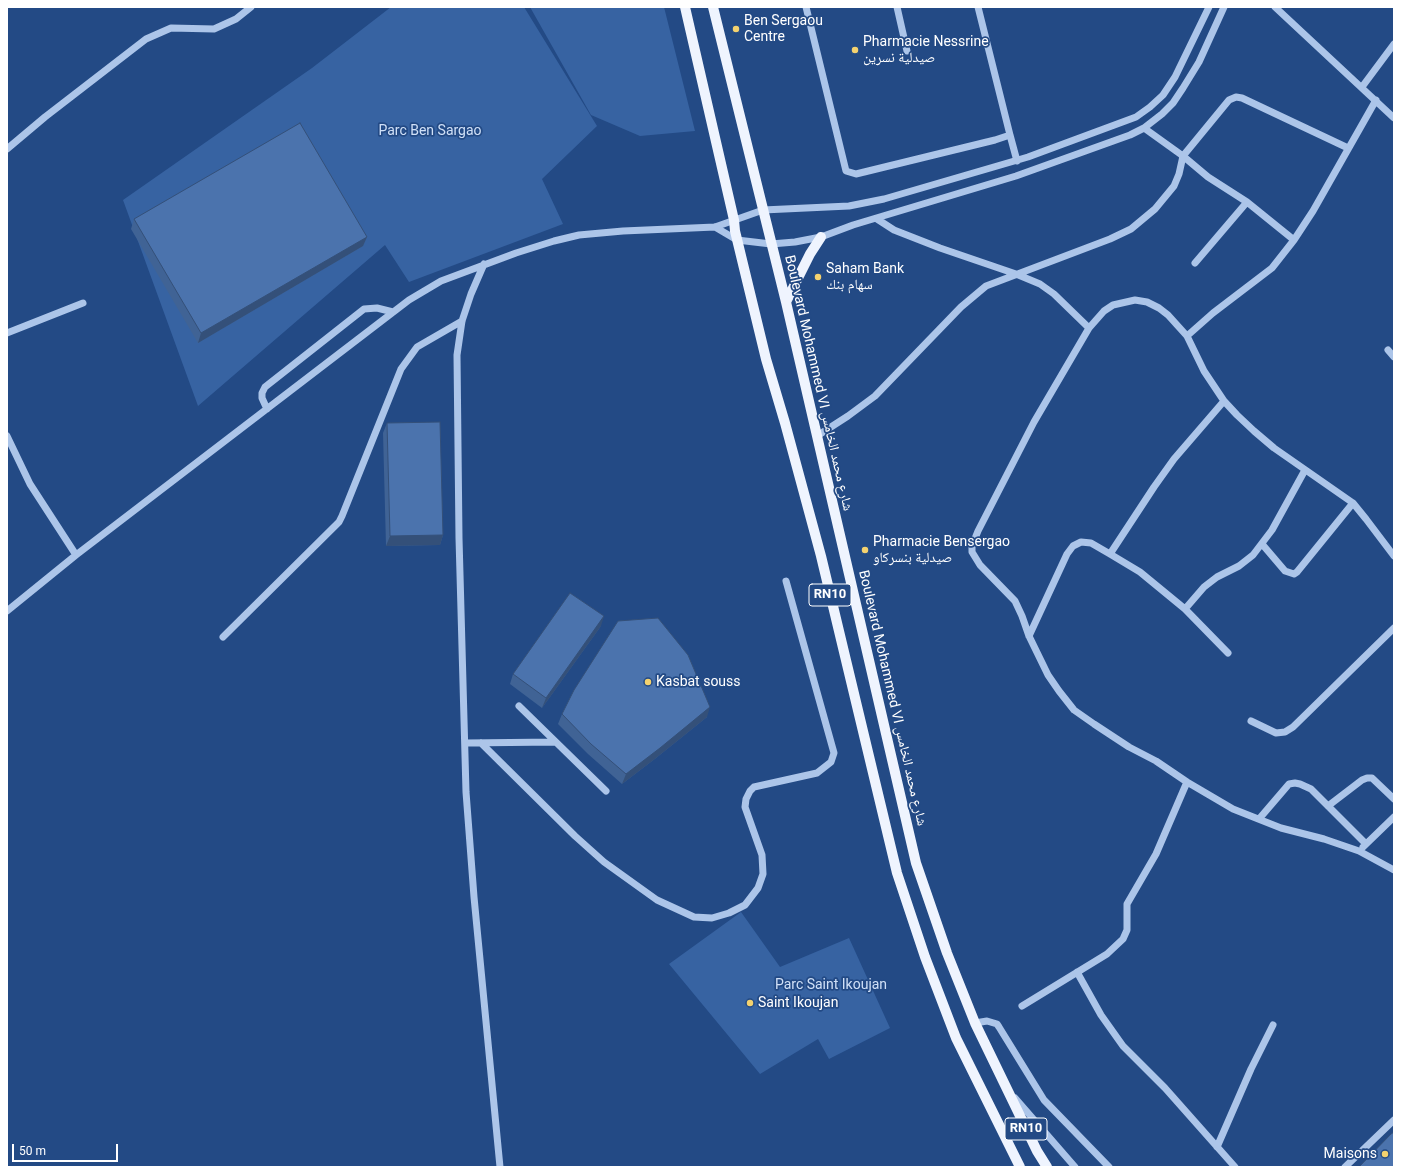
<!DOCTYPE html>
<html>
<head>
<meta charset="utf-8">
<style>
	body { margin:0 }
	#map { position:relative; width:1401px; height:1174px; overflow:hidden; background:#234a85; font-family:Roboto,sans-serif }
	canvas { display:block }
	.frame { position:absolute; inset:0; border:8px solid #fff; pointer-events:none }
	.scale { position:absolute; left:12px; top:1144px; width:106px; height:18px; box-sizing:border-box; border:2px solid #fff; border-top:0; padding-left:5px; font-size:12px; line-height:14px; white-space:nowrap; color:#fff; -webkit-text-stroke:3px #234a85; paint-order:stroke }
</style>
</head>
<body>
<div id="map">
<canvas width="1401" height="1174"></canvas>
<div class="frame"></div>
<div class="scale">50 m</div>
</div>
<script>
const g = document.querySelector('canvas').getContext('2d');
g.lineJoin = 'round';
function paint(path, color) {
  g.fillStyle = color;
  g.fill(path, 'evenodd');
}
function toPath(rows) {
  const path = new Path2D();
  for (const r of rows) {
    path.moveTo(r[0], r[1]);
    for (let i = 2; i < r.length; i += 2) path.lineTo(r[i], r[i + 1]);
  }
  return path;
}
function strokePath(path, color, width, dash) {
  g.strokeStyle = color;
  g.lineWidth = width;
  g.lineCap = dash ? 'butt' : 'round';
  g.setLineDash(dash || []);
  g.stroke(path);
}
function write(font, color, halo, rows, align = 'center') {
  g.font = font + ' Roboto,"Noto Naskh Arabic",sans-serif';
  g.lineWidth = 3.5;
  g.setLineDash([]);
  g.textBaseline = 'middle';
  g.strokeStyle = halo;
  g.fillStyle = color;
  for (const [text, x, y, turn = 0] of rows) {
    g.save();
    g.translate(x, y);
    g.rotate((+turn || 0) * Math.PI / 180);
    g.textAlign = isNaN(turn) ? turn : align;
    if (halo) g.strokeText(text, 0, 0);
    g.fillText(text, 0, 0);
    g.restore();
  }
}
paint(toPath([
	[391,7,524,7,597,126,542,179,563,224,409,282,385,245,198,406,123,200,312,68],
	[530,7,664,7,695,131,640,136,591,115],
	[741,912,780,967,849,938,890,1028,829,1059,818,1039,760,1074,669,964]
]), '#3763a2');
strokePath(toPath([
	[806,7,846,171,856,174,995,140,1010,135,978,7],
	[897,7,907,51],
	[1275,7,1394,118],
	[1362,87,1394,44],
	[1144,128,1183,156,1208,177,1247,202,1294,240],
	[1010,135,1017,161],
	[7,149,45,117,146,39,171,28,214,29,236,19,251,7],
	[877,219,894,230,940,248,1016,274,1040,284,1054,294,1089,328],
	[715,227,737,240,771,244,795,242,821,237,853,225,1016,176,1130,135,1144,128,1162,114,1173,103,1183,88,1199,62,1224,7],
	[1195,263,1247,202],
	[484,264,471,294,462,321,457,355,459,538,466,792,474,897,500,1167],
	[7,333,83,303],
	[1187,336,1213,313,1272,268,1294,240,1313,211,1376,100],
	[1388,350,1394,357],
	[267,409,262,398,262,393,265,387,364,309,377,308,393,312],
	[7,436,30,484,76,555],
	[817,436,848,416,875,396,961,307,986,286,1110,239,1131,229,1155,209,1174,186,1179,174,1183,156,1229,100,1236,97,1242,98,1348,148],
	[1262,544,1285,571,1294,574,1297,572,1353,503],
	[1110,554,1154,487,1174,459,1224,401],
	[1394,556,1366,519,1353,503,1274,448,1254,431,1237,415,1224,401,1204,371,1187,336,1168,315,1159,308,1147,302,1135,300,1113,305,1104,311,1089,328,1034,422,978,531,972,546,972,552,980,565,1015,601,1022,616,1029,636,1048,675,1059,691,1074,710,1094,724,1129,747,1156,761,1187,782,1233,809,1281,828,1324,839,1359,851,1394,870],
	[7,611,76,555,409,300,441,281,516,253,554,241,579,235,623,231,715,227,763,210,849,206,884,199,1028,157,1136,117,1150,107,1163,95,1175,77,1209,7],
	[1029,636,1067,554,1073,546,1081,542,1091,543,1110,554,1140,572,1185,609],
	[223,637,339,522,342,516,401,369,417,347,462,321],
	[1228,653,1185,609,1204,587,1217,577,1239,566,1253,555,1272,530,1305,470],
	[519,706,606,791],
	[1251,721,1276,733,1285,732,1293,727,1394,628],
	[465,743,555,742],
	[481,743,575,836,604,862,657,900,694,917,712,918,729,913,745,905,758,888,763,874,762,855,745,807,746,799,750,791,754,787,817,773,831,762,834,753,786,581],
	[1328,806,1362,780,1367,778,1372,778,1394,799],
	[1259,819,1289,784,1295,783,1300,784,1311,789,1366,844],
	[1363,847,1394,817],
	[1077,972,1101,1015,1123,1046,1165,1088,1235,1167],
	[1022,1006,1107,954,1123,939,1127,930,1127,904,1156,854,1187,782],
	[975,1023,987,1021,997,1024,999,1027,1044,1100,1109,1167],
	[1015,1098,1075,1167],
	[1217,1147,1251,1069,1273,1025],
	[1345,1167,1394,1120]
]), '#acc5e9', 7);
strokePath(toPath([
	[685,7,734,220,735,231,766,359,785,423,821,556,897,873,925,957,956,1038,1020,1167],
	[713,7,786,302,916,863,947,953,975,1023,1037,1151,1047,1167],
	[786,302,810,254,821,237]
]), '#eff4fe', 10);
paint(toPath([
	[134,219,367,237,363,246,198,343,131,229],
	[387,423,443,535,440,545,386,546,383,433],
	[601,626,542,708,510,684,513,674],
	[562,714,707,717,656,758,622,784,588,754,558,724]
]), '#406395');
paint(toPath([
	[367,237,363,246,198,343,201,333],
	[443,535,440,545,386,546,390,536],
	[604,616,601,626,542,708,546,698],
	[710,707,707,717,656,758,622,784,626,774]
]), '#345079');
const building = toPath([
	[300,123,367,237,201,333,134,219,300,123],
	[440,422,443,535,390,536,387,423,440,422],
	[570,593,604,616,546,698,513,674,570,593],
	[658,618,688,655,710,707,660,748,626,774,591,744,562,714,574,690,618,621,658,618],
	[1394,1132,1394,1167,1359,1167,1391,1134,1394,1132]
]);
paint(building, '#4b73ad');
strokePath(building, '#345079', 1);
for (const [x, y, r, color] of [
	[736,29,4,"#f4d26f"],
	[855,50,4,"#f4d26f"],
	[818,277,4,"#f4d26f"],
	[865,550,4,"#f4d26f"],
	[648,682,4,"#f4d26f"],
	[750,1003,4,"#f4d26f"],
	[1385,1154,4,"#f4d26f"]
]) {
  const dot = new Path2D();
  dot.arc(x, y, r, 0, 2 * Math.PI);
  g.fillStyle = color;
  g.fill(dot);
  strokePath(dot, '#234a85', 1.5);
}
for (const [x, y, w] of [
	[830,595,42],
	[1026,1129,42]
]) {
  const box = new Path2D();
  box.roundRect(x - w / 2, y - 11, w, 22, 3);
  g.fillStyle = '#234a85';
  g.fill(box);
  strokePath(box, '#fff', 1);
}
write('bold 13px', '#fff', null, [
	["RN10",830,595],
	["RN10",1026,1129]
]);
write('14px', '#fff', '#234a85', [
	["Ben Sergaou",744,21],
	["Centre",744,37],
	["Pharmacie Nessrine",863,42],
	["صيدلية نسرين",863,58],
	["Saham Bank",826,269],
	["سهام بنك",826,285],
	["Pharmacie Bensergao",873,542],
	["صيدلية بنسركاو",873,558],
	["Kasbat souss",656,682],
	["Saint Ikoujan",758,1003],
	["Maisons",1377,1154,"right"]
], 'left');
write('14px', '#d0e0f7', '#234a85', [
	["Parc Ben Sargao",430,131],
	["Parc Saint Ikoujan",831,985]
]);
write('14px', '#fff', '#234a85', [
	["Boulevard Mohammed VI شارع محمد الخامس",818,383,77],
	["Boulevard Mohammed VI شارع محمد الخامس",892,698,77]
]);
</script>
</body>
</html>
